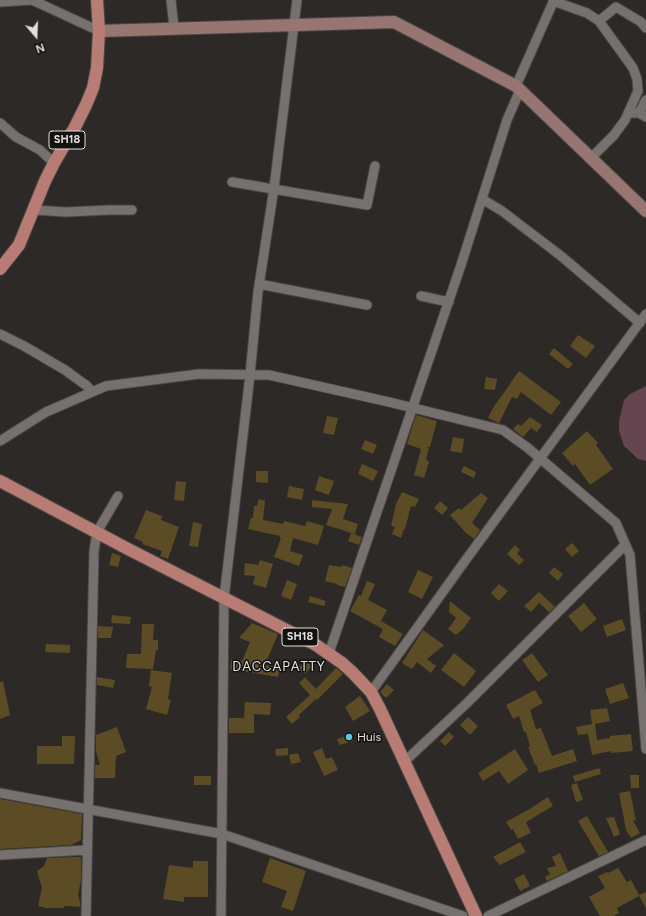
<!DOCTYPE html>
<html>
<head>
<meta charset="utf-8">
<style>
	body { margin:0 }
	#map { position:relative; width:646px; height:916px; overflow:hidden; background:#2c2926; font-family:Figtree,sans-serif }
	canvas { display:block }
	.north { position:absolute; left:16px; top:16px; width:40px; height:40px; -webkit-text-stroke:3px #141211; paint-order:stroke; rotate:161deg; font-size:11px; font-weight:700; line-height:16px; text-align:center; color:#e2e0de }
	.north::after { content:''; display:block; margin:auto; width:14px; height:18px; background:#e2e0de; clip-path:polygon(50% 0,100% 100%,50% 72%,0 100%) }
</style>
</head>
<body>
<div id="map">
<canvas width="646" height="916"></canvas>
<div class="north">N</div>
</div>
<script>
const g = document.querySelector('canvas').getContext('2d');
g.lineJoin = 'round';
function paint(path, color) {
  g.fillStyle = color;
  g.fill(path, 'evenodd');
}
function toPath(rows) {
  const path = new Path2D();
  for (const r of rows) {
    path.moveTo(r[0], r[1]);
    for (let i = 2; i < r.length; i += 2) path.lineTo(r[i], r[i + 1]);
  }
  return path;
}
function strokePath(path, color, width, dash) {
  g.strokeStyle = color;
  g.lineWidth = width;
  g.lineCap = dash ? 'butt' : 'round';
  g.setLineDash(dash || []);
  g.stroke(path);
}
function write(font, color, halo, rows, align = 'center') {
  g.font = font + ' Figtree,sans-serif';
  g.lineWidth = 3;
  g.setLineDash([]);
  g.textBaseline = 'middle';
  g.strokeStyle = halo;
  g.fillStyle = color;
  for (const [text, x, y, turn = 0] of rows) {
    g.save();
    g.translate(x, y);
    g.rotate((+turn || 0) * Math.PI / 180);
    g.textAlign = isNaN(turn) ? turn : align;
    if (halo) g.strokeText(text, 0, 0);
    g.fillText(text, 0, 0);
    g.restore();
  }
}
paint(toPath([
	[646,386,646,461,638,459,624,446,619,431,619,421,624,400,630,394]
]), '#644550');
paint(toPath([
	[578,335,595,346,586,358,570,346],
	[554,348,573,364,568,369,549,354],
	[519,371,561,402,551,415,521,392,517,399,512,397,499,423,488,418,493,408],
	[486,377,497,379,495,390,484,389],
	[416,415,437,421,430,447,426,447,429,448,426,459,429,462,424,478,414,475,421,449,407,444],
	[327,416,338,418,334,435,323,433],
	[530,417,542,425,537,432,531,428,523,437,513,429,518,424,521,426],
	[587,431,598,443,596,445,613,469,590,485,575,464,573,466,562,453],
	[453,437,464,439,462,453,450,451],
	[365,440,377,445,373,454,361,449],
	[362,464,378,471,373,481,358,474],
	[464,466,476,472,474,478,461,472],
	[256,471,268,471,268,483,256,482],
	[319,476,334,481,329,495,315,490],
	[176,481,186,482,184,501,174,500],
	[289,486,304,489,302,500,287,497],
	[402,492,419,499,415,507,411,506,405,529,404,529,401,538,392,534,395,527,391,526,396,504],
	[481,493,488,498,472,523,480,530,474,539,466,533,450,515,459,508,461,510],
	[259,499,265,501,263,520,283,524,284,521,305,526,307,521,324,526,318,545,293,538,290,551,303,555,299,566,274,557,281,538,280,538,280,536,248,529,251,518,253,518,254,506,257,506],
	[312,500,348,504,343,519,358,524,355,534,326,525,332,509,312,507],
	[440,501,448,508,442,515,434,508],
	[146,510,162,516,161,520,179,527,168,559,160,556,162,551,142,544,143,542,134,538],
	[193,522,202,524,198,547,189,546],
	[351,533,362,537,359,545,348,541],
	[572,543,579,551,572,557,565,549],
	[515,545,520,550,517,554,524,560,519,565,507,554],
	[112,553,121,556,118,567,109,565],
	[260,560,273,564,266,588,253,584,255,576,244,575,245,563,258,565],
	[329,565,342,567,342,565,352,568,345,587,337,585,337,584,325,581],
	[554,567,563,574,558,581,549,573],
	[418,570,433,577,422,599,408,592],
	[287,580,297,584,291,600,281,596],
	[367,581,375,584,368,600,387,610,381,621,403,634,395,646,379,637,383,629,350,611,359,595,361,596],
	[499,584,508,591,499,601,491,593],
	[539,592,555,607,549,612,539,603,531,612,524,606],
	[310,596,326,601,324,606,308,602],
	[450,601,471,618,464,628,456,635,448,629,456,618,449,612],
	[584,603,597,619,581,632,568,616],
	[112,615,131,617,130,624,111,623],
	[622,619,626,630,607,637,603,626],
	[252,623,278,634,265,665,280,667,278,677,230,669,231,660,242,661,250,642,239,638],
	[142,624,154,624,153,640,158,640,158,650,156,650,153,669,126,668,127,654,141,654],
	[98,626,113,627,111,638,98,638],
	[423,630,444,645,427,659,436,666,431,673,417,662,412,669,402,663],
	[46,644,70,645,70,653,45,652],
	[454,653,476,671,464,687,441,670],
	[532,653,548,675,538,682,522,660],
	[305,660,312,666,305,674,298,669],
	[336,668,343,674,317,700,316,699,299,715,300,717,292,724,286,717,310,695,299,683,305,677,316,689],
	[151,670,172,673,168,699,171,700,167,715,146,709,152,687,149,686],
	[97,677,115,680,113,688,97,685],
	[3,681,10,715,0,719,0,682],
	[623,683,629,698,610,704,605,689],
	[387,684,394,690,386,698,380,692],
	[535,690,543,703,530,710,536,729,541,728,552,756,573,749,577,761,539,773,536,764,535,765,528,747,530,747,526,732,524,732,519,716,513,719,506,705],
	[360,696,370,711,353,721,345,707],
	[245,702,271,703,270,715,254,714,254,733,229,733,229,718,244,718],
	[607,708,610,721,595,724,597,740,610,738,610,736,631,734,633,751,611,753,611,751,592,755,588,734,578,735,576,727,592,724,590,710],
	[468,717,478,726,470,735,460,725],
	[117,727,126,752,116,756,115,778,95,778,95,765,100,765,96,752,96,735],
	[449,732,454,737,445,746,440,741],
	[352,734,353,741,340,745,337,739],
	[62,736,75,736,74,764,37,764,37,746,62,746],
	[288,748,288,755,276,756,275,749],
	[322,748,326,759,332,757,338,770,324,776,313,752],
	[515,749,528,770,508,784,499,771,483,781,478,773],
	[298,753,301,762,291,764,289,755],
	[599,768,601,774,575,782,573,776],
	[630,775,639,775,639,788,631,788],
	[194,776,211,776,211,785,194,785],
	[577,783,583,800,576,802,571,785],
	[630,791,636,820,633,821,640,833,631,838,626,830,619,793],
	[548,797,553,806,526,822,531,833,518,839,513,829,511,830,506,822,528,810],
	[0,799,82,814,81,840,71,845,0,849],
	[587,816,608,852,599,856,578,821],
	[614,817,620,834,614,837,606,818],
	[520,842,526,852,500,865,493,857],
	[560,853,568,871,547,881,545,877,550,874,547,868,556,866,552,857],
	[78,857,81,857,81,880,78,895,80,902,80,907,64,906,64,908,46,908,38,906,42,888,37,871,44,866,47,858],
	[270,858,306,871,293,911,281,907,287,891,262,882],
	[193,861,208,861,208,897,184,897,184,902,163,899,169,865,193,868],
	[618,868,627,882,631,880,639,895,646,892,646,908,639,896,617,908,619,913,614,916,600,916,589,897,605,888,598,876,607,872,608,873],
	[524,874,530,886,520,891,514,879]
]), '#5c4c26');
const street = toPath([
	[171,0,174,28],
	[553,1,587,13,599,21,633,68,637,79,638,91,625,120,614,135,591,158],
	[0,2,32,0,99,31],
	[599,21,616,7,641,22,646,28],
	[516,86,554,0],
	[628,113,639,113,646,117],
	[639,113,646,100],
	[0,123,16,137,40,150,54,163],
	[232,182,367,205,375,166],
	[482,199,502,211,561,256,640,323],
	[34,210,66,212,109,210,132,210],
	[259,284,367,305],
	[421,296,449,302],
	[0,334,24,346,65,370,87,386,92,392],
	[0,441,46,412,106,386,199,374,269,375,389,402,503,430,528,448,616,523,630,555,646,749],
	[329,653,461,265,507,120,520,90],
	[371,692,465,561,646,314],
	[404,762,466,704,625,545],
	[0,793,222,834,463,916],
	[0,855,87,850],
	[86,916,94,551,97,532,118,496],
	[221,916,224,598,250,375,258,292,274,188,297,0],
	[488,916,646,840]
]);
const secondary = toPath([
	[99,31,394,22,516,86,646,211]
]);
const primary = toPath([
	[0,269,19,245,45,181,54,163,75,127,86,105,93,88,97,68,99,31,97,0],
	[0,481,128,549,316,645,342,663,352,672,371,692,380,709,476,916]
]);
strokePath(street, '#4a4845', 11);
strokePath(secondary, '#4a4845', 14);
strokePath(primary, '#4a4845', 14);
strokePath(street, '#76716e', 9);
strokePath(secondary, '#977671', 12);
strokePath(primary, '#b97c74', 12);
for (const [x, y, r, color] of [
	[349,737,4,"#53cbdb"]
]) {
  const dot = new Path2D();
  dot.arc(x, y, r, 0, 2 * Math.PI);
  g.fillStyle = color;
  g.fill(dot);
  strokePath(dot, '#141211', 1.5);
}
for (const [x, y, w] of [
	[67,140,36],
	[300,637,36]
]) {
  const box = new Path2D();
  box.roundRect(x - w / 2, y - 9, w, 18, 3);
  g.fillStyle = '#141211';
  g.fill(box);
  strokePath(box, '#e2e0de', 1);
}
write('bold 11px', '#e2e0de', null, [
	["SH18",67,140],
	["SH18",300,637]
]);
write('12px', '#e2e0de', '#141211', [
	["Huis",357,737]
], 'left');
g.letterSpacing = '1px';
write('13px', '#e7e3df', '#141211', [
	["DACCAPATTY",279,667]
]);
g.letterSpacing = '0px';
</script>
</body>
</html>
